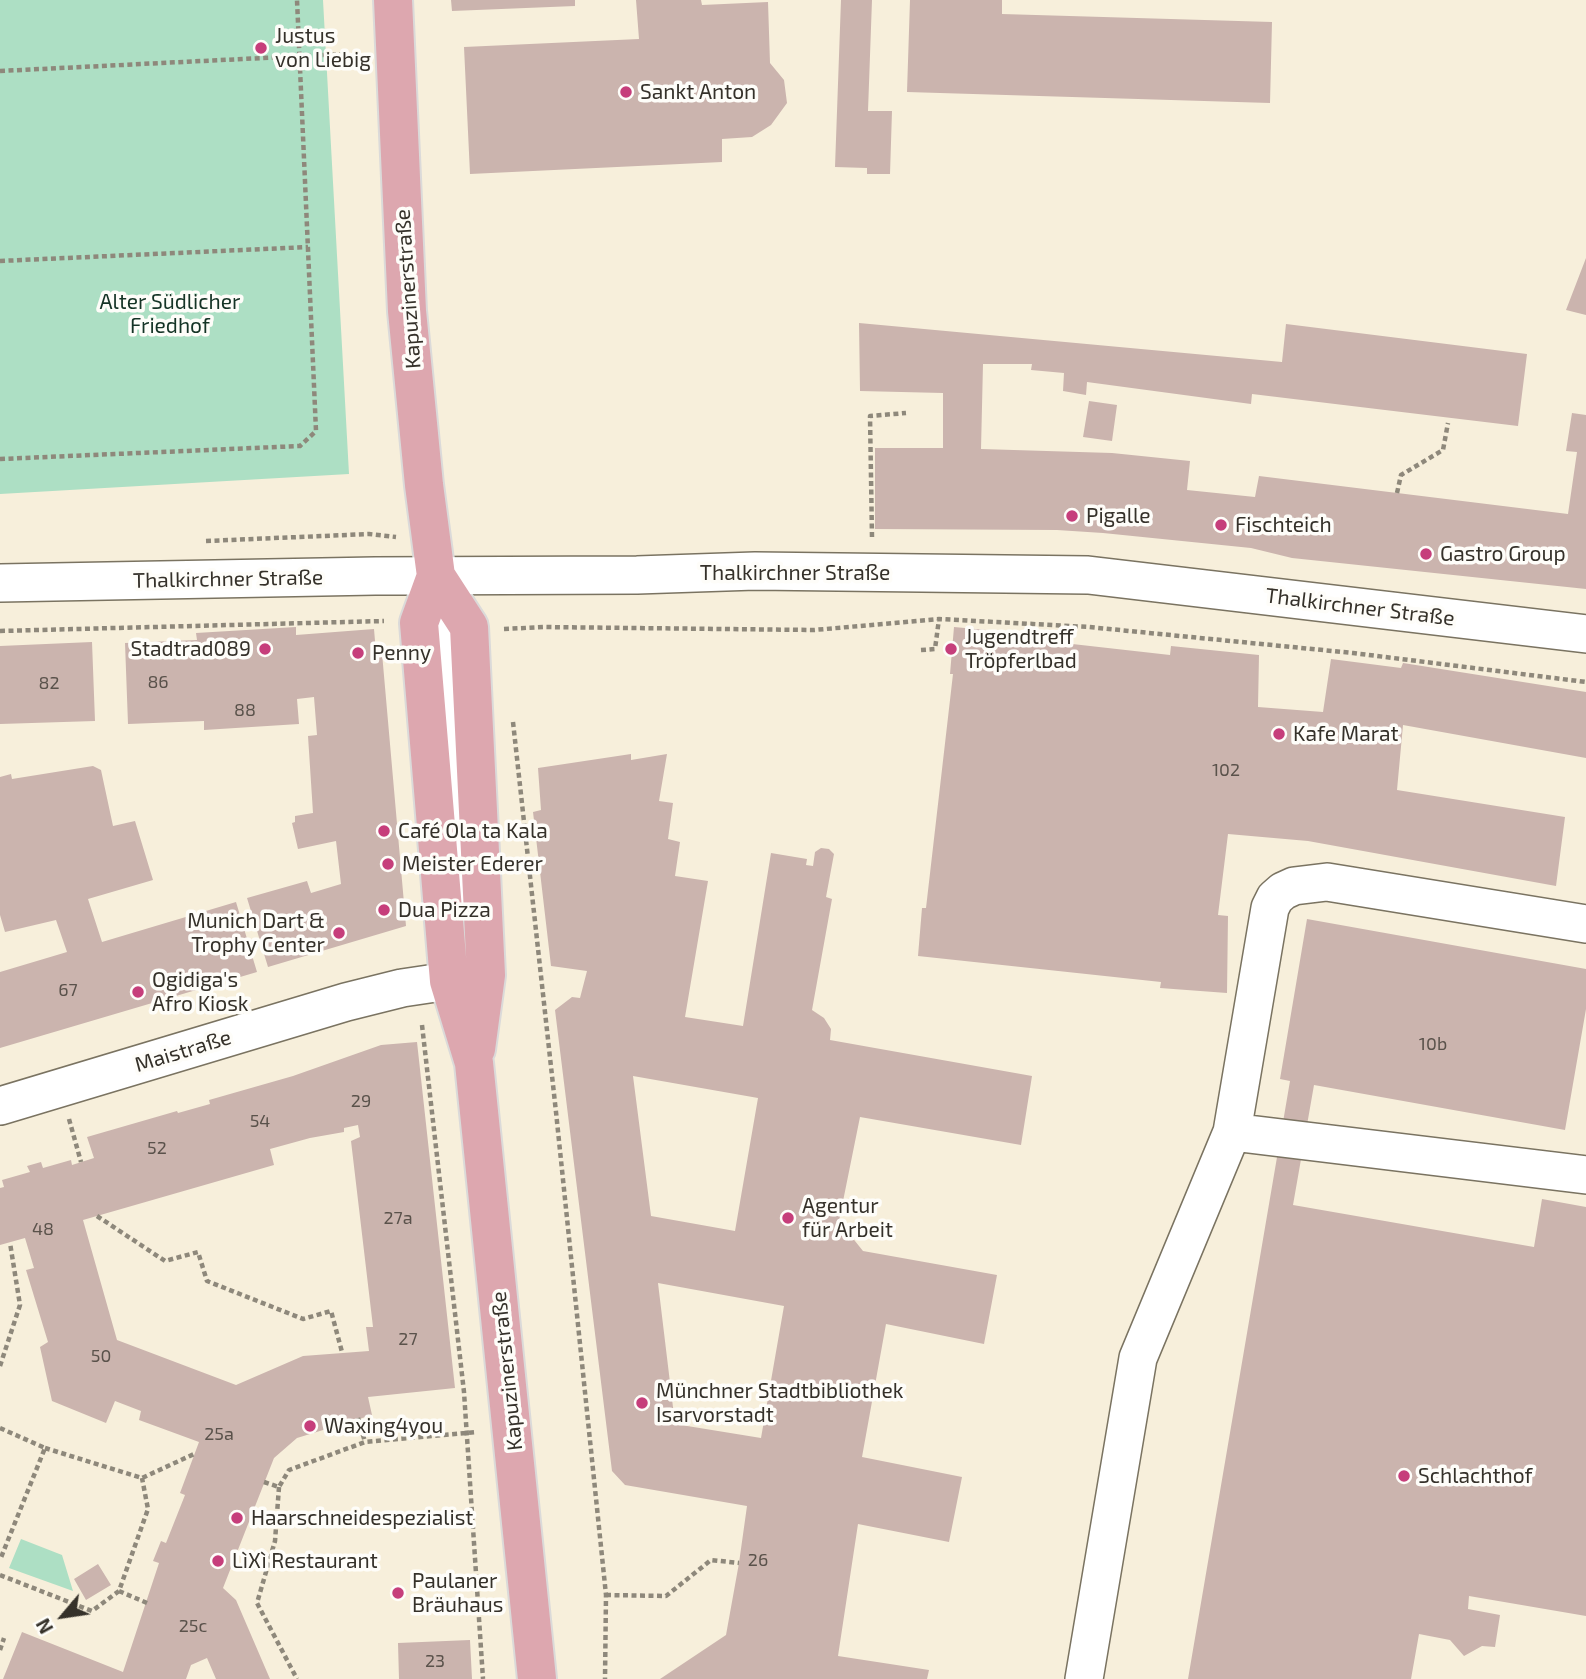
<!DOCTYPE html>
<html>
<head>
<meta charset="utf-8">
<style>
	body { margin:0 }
	#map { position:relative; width:1586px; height:1679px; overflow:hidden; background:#f7efdb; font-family:"Exo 2",sans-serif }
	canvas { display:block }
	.north { position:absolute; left:28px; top:1581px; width:70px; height:70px; -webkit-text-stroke:5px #fefdf9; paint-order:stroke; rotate:241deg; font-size:19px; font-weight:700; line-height:28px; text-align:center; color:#35312a }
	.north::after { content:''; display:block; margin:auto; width:24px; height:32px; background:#35312a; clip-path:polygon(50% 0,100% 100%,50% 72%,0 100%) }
</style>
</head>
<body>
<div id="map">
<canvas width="1586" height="1679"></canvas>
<div class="north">N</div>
</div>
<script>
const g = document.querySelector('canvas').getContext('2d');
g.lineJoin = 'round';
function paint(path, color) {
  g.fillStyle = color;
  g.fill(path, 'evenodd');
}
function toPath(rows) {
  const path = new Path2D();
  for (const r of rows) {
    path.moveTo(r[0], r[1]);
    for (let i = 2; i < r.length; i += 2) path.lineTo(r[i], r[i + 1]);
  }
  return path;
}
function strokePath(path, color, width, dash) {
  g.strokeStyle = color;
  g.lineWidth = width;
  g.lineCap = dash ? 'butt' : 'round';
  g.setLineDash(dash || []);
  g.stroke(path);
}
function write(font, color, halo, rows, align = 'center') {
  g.font = font + ' "Exo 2",sans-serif';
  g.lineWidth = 7;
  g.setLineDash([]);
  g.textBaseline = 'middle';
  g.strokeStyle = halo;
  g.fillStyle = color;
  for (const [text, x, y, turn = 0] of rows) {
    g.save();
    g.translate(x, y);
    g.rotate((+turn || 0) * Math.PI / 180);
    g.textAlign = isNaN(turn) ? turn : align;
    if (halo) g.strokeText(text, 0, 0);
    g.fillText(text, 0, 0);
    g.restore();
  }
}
paint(toPath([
	[0,0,323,0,349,474,0,494],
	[21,1539,62,1555,73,1591,9,1568]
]), '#addfc4');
paint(toPath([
	[451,0,575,0,575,6,452,11],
	[636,0,701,0,702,5,768,2,770,63,784,80,787,103,771,125,752,137,722,139,722,162,470,174,464,47,639,39],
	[841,0,872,0,868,111,892,111,890,174,867,174,867,168,835,167],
	[910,0,1002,0,1002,14,1272,22,1270,103,907,92],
	[1586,258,1586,315,1566,310],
	[859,323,1282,362,1286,324,1527,354,1518,426,1252,394,1251,404,1087,382,1086,395,1063,391,1064,373,1031,370,1032,364,983,364,981,449,1112,453,1190,461,1187,490,1255,497,1259,476,1568,514,1577,452,1566,451,1572,413,1586,415,1586,589,1292,558,1251,548,1103,533,1057,530,875,529,875,448,943,448,943,393,860,391],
	[1089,401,1117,405,1112,441,1083,437],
	[296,627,296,635,374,629,376,653,382,653,406,926,268,967,247,898,307,881,311,893,341,884,336,841,298,849,292,823,295,822,295,816,313,813,308,736,317,735,314,697,297,699,299,724,204,730,204,721,128,724,125,643,197,640,196,633],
	[954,627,1018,633,1019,638,1170,655,1171,646,1259,655,1258,707,1323,712,1331,659,1401,668,1403,663,1586,692,1586,758,1403,725,1397,790,1565,817,1556,886,1308,841,1228,834,1218,915,1228,916,1227,993,1160,988,1161,982,918,956,922,908,926,908,953,674,950,674],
	[92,642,95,721,0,724,0,646],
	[631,754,631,760,667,754,659,801,673,803,668,839,680,842,675,876,708,881,685,1017,743,1026,771,853,807,859,806,865,813,866,815,852,821,848,829,849,834,854,826,897,832,899,812,1010,824,1018,831,1029,830,1040,1032,1076,1021,1145,860,1117,839,1221,863,1251,997,1275,984,1344,886,1324,862,1457,962,1477,949,1542,858,1524,838,1656,929,1670,927,1679,660,1679,726,1635,739,1563,747,1506,625,1485,612,1471,555,1010,572,997,580,998,587,971,551,966,533,812,541,810,538,768],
	[633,1076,758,1098,735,1231,651,1216],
	[658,1283,784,1306,761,1438,675,1424],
	[93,766,101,770,113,826,135,821,153,880,88,899,102,942,236,902,257,972,0,1048,0,972,67,952,56,920,5,932,0,915,0,777,11,774,12,779],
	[1307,919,1586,969,1586,1009,1565,1130,1314,1085,1293,1205,1534,1247,1542,1199,1586,1207,1586,1616,1469,1596,1468,1609,1500,1615,1495,1647,1482,1646,1464,1656,1450,1640,1419,1634,1411,1679,1188,1679,1290,1081,1280,1079],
	[417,1042,455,1388,368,1397,372,1415,297,1438,274,1458,223,1588,236,1600,270,1679,216,1679,207,1658,191,1665,186,1679,3,1679,22,1632,123,1672,159,1563,153,1561,161,1541,166,1543,185,1495,180,1493,199,1442,139,1420,141,1411,115,1401,106,1423,52,1401,40,1347,48,1342,26,1270,34,1268,25,1238,0,1245,0,1188,4,1187,2,1180,30,1172,27,1166,41,1162,43,1168,71,1160,72,1165,94,1158,87,1137,177,1111,178,1113,210,1104,209,1100,293,1076,381,1045],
	[358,1125,360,1137,351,1141,373,1327,366,1327,369,1351,303,1356,236,1385,117,1340,83,1220,274,1165,270,1149,310,1138,344,1132,344,1128],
	[98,1564,111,1585,86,1600,74,1579],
	[470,1640,472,1679,399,1679,398,1643]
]), '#cbb4ae');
const minor = toPath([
	[436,576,461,893],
	[0,583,375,576,637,575,755,571,1088,575,1586,634],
	[0,1106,346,1002,402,988,449,981],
	[1232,1132,1586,1175],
	[1084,1679,1138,1358,1232,1132,1270,908,1275,898,1283,891,1294,886,1327,882,1586,924]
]);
const major = toPath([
	[393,0,407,311,424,485,436,576,469,627,486,975,476,1049],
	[436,576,419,623,449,981,474,1063,537,1679]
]);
strokePath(minor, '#7a7361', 40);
strokePath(major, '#dbdad9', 42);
strokePath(toPath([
	[0,71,344,54],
	[0,261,308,247],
	[0,459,300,446,316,431,297,0],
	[1397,493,1401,475,1443,450,1448,423],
	[872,537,870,416,906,413],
	[206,541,369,534,396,537],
	[504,629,543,627,814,630,939,619,1089,627,1353,653,1586,682],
	[0,631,384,621],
	[921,650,935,649,939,619],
	[513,722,556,1112,606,1595,605,1679],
	[422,1025,464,1392,483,1679],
	[69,1119,81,1162],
	[97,1216,165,1261,198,1252,207,1281,303,1319,331,1311,342,1352],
	[0,1366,20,1305,10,1243],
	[358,1418,365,1442],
	[0,1428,45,1448,0,1560],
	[45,1448,142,1478,194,1454],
	[264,1482,279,1487,289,1470,365,1442,477,1432],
	[279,1487,275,1541,257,1603,297,1679],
	[0,1575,92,1611,119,1591,148,1509,142,1478],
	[119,1591,147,1603],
	[606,1595,666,1596,711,1560,739,1563],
	[0,1650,4,1638]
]), '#8e887b', 4.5, [5, 3.5]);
strokePath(minor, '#fff', 37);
strokePath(major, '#dda7af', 38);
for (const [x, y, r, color] of [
	[261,48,7,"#c63e7b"],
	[626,92,7,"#c63e7b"],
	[1072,516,7,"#c63e7b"],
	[1221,525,7,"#c63e7b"],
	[1426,554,7,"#c63e7b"],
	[265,649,7,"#c63e7b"],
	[951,649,7,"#c63e7b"],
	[358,653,7,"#c63e7b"],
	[1279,734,7,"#c63e7b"],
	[384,831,7,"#c63e7b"],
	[388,864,7,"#c63e7b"],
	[384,910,7,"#c63e7b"],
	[339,933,7,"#c63e7b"],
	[138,992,7,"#c63e7b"],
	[788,1218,7,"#c63e7b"],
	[642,1403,7,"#c63e7b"],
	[310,1426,7,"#c63e7b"],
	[1404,1476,7,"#c63e7b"],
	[237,1518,7,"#c63e7b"],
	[218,1561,7,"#c63e7b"],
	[398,1593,7,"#c63e7b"]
]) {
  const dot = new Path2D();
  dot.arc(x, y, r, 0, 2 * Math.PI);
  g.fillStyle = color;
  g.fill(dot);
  strokePath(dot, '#fefdf9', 2.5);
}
write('18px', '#5a524b', null, [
	["86",158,682],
	["82",49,683],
	["88",245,710],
	["102",1226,770],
	["67",68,990],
	["10b",1433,1044],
	["29",361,1101],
	["54",260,1121],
	["52",157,1148],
	["27a",398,1218],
	["48",43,1229],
	["27",408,1339],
	["50",101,1356],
	["25a",219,1434],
	["26",758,1560],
	["25c",193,1626],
	["23",435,1661]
]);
write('21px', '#35312a', '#fefdf9', [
	["Justus",275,36],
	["von Liebig",275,60],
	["Sankt Anton",640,92],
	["Pigalle",1086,516],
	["Fischteich",1235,525],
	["Gastro Group",1440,554],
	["Jugendtreff",965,637],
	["Tröpferlbad",965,661],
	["Stadtrad089",251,649,"right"],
	["Penny",372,653],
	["Kafe Marat",1293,734],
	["Café Ola ta Kala",398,831],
	["Meister Ederer",402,864],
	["Dua Pizza",398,910],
	["Munich Dart &",325,921,"right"],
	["Trophy Center",325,945,"right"],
	["Ogidiga's",152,980],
	["Afro Kiosk",152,1004],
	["Agentur",802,1206],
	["für Arbeit",802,1230],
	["Münchner Stadtbibliothek",656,1391],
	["Isarvorstadt",656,1415],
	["Waxing4you",324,1426],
	["Schlachthof",1418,1476],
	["Haarschneidespezialist",251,1518],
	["LìXì Restaurant",232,1561],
	["Paulaner",412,1581],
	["Bräuhaus",412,1605]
], 'left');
write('21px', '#35312a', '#fefdf9', [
	["Kapuzinerstraße",408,289,-94],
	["Thalkirchner Straße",795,573],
	["Thalkirchner Straße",228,579,-1],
	["Thalkirchner Straße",1360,607,7],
	["Maistraße",183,1051,-17],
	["Kapuzinerstraße",507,1371,-96]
]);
write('21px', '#153426', '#fefdf9', [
	["Alter Südlicher",170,302],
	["Friedhof",170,326]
]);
</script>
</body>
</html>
